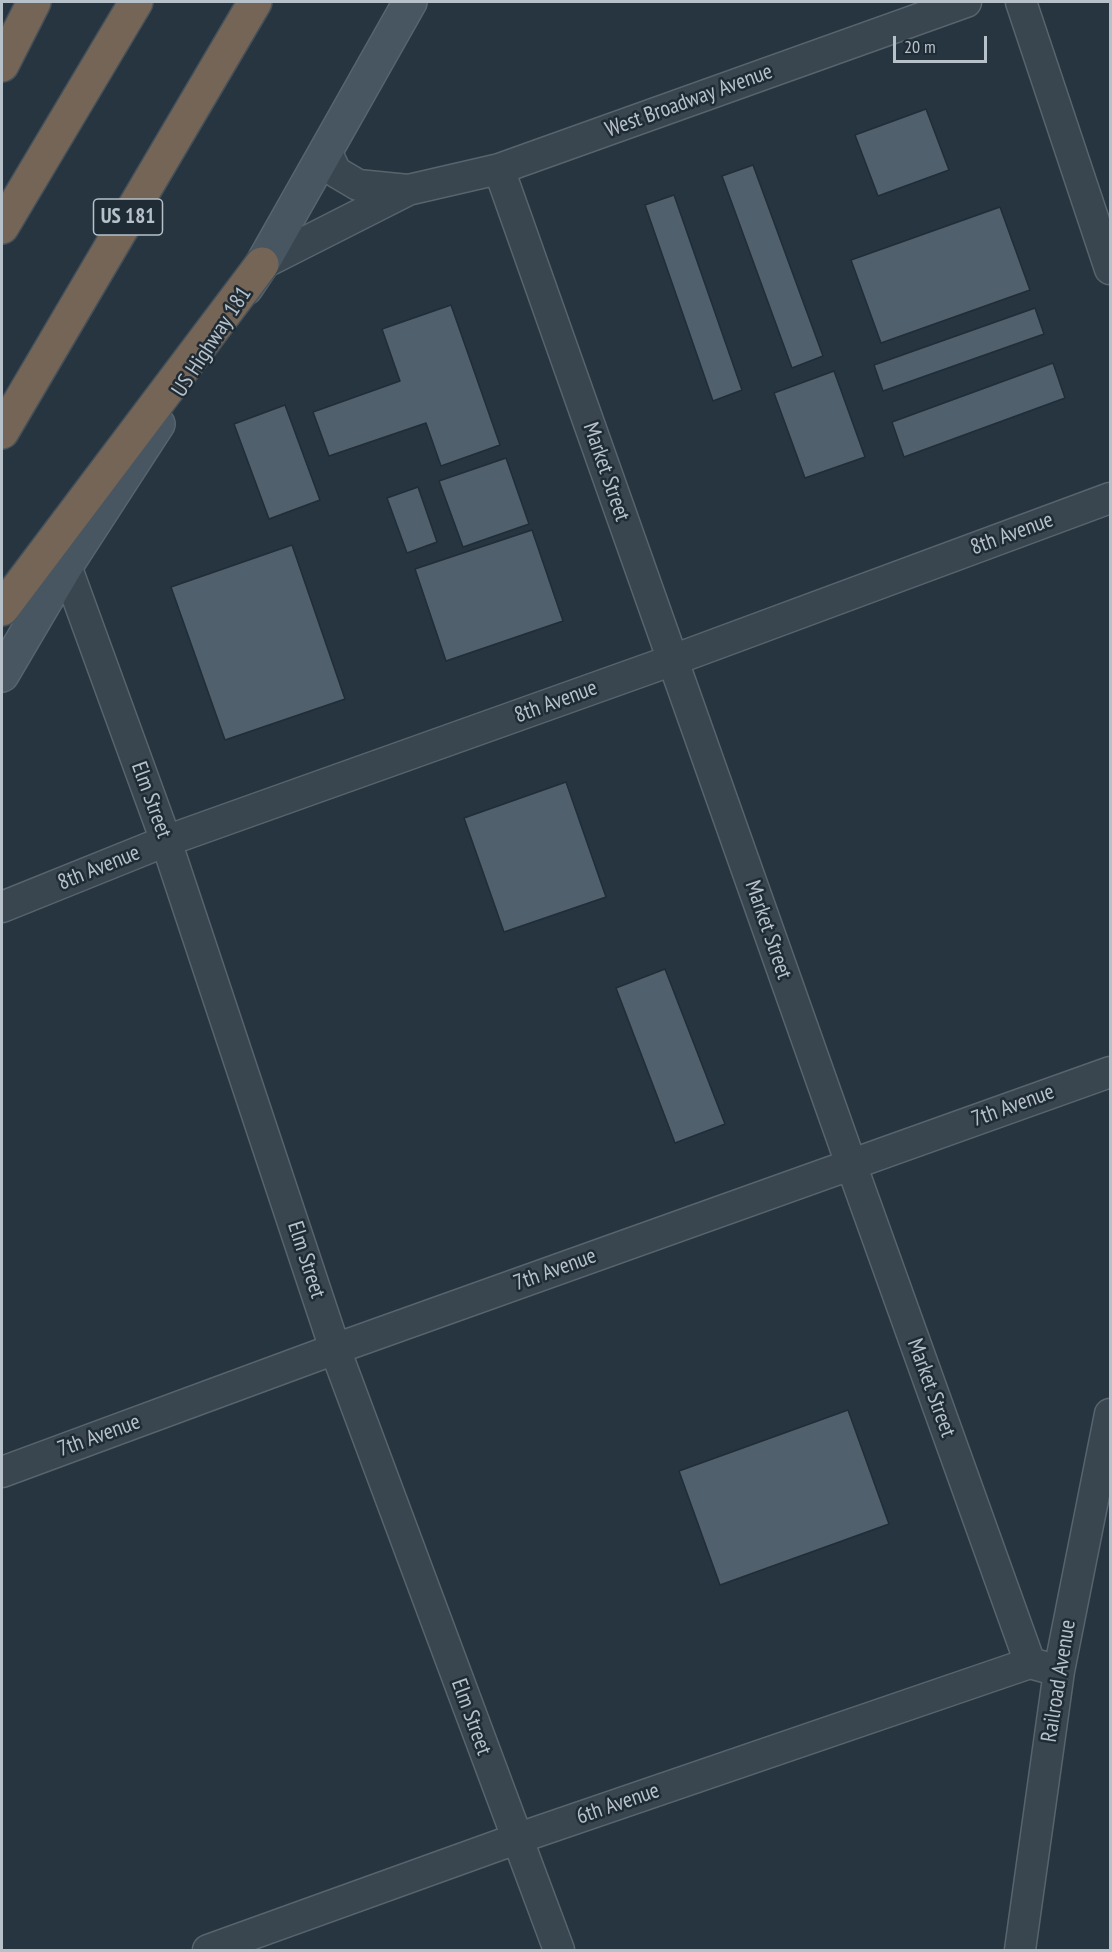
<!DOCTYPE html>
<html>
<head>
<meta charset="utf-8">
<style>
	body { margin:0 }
	#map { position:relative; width:1112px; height:1952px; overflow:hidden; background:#263540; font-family:"PT Sans Narrow",sans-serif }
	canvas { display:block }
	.frame { position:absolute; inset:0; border:3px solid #b6c1ca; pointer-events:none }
	.scale { position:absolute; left:893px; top:36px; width:94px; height:27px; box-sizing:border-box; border:3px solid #b6c1ca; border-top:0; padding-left:8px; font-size:18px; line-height:21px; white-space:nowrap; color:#b6c1ca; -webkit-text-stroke:4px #1f2b35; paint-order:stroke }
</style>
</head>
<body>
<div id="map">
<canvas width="1112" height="1952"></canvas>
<div class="frame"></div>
<div class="scale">20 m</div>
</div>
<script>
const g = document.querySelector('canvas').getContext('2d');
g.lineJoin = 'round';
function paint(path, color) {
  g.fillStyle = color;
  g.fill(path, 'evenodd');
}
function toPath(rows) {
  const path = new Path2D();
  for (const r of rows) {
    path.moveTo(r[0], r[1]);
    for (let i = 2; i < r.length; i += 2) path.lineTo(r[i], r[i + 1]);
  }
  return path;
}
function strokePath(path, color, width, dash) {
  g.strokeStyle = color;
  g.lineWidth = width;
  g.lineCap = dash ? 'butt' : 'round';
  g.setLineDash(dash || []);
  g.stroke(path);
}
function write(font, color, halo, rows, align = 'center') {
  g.font = font + ' "PT Sans Narrow",sans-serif';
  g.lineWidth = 5;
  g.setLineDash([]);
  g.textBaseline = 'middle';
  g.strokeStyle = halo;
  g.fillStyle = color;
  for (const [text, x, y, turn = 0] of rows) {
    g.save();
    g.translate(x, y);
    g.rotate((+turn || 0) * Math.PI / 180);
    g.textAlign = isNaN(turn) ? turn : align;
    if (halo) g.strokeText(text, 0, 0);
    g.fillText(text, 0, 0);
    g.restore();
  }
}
const building = toPath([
	[926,109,949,170,878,196,855,135,926,109],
	[753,165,823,356,792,368,722,176,753,165],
	[674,195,742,390,713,401,645,205,674,195],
	[1000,207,1030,290,881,343,851,260,1000,207],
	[451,305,500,445,441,466,426,423,329,456,313,412,400,381,382,329,451,305],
	[1035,308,1044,334,883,391,874,365,1035,308],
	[1053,363,1065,398,904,457,892,422,1053,363],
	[834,371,865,457,805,478,774,393,834,371],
	[285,405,320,500,269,519,234,424,285,405],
	[506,458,529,524,463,547,439,481,506,458],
	[418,487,437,542,407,553,387,498,418,487],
	[532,530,563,621,446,661,415,569,532,530],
	[292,545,345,699,225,740,171,587,292,545],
	[566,782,606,897,504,932,464,818,566,782],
	[665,969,725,1124,675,1143,616,988,665,969],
	[848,1410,889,1524,720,1585,679,1471,848,1410]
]);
paint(building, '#51606d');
strokePath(building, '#212d37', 1.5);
const street = toPath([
	[1021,2,1110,269],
	[326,151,336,172,358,185,408,190],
	[499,169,851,1164,1030,1663,1059,1671],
	[262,264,408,190,499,169,966,2],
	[66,566,166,841,335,1349,559,1950],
	[2,907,166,841,673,660,1110,498],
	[2,1472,335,1349,1110,1072],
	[208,1950,516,1839,1030,1663],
	[1020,1950,1059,1671,1110,1414]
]);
const secondary = toPath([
	[246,288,262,264,410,2],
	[2,675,66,566,158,424]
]);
const highway = toPath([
	[2,65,34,2],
	[2,227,136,2],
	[2,432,255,2],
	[2,609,262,264]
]);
strokePath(street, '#58646d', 33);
strokePath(secondary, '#58646d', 36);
strokePath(highway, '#45515a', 36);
strokePath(street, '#3a464f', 30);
strokePath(secondary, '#485662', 33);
strokePath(highway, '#756557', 33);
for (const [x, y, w] of [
	[128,217,69]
]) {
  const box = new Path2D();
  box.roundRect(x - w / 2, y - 18, w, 36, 4.5);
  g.fillStyle = '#1f2b35';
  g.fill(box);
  strokePath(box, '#b6c1ca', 1.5);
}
write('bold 21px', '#b6c1ca', null, [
	["US 181",128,217]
]);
write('22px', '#b6c1ca', '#1f2b35', [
	["West Broadway Avenue",689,101,-20],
	["US Highway 181",212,342,-57],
	["Market Street",606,472,71],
	["8th Avenue",1012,534,-20],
	["8th Avenue",556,702,-20],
	["Elm Street",151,800,70],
	["8th Avenue",99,868,-22],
	["Market Street",768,930,71],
	["7th Avenue",1013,1106,-20],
	["Elm Street",306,1260,72],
	["7th Avenue",555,1270,-20],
	["Market Street",931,1388,70],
	["7th Avenue",99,1436,-20],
	["Railroad Avenue",1059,1681,-81],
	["Elm Street",471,1717,70],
	["6th Avenue",618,1804,-19]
]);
</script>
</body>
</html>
